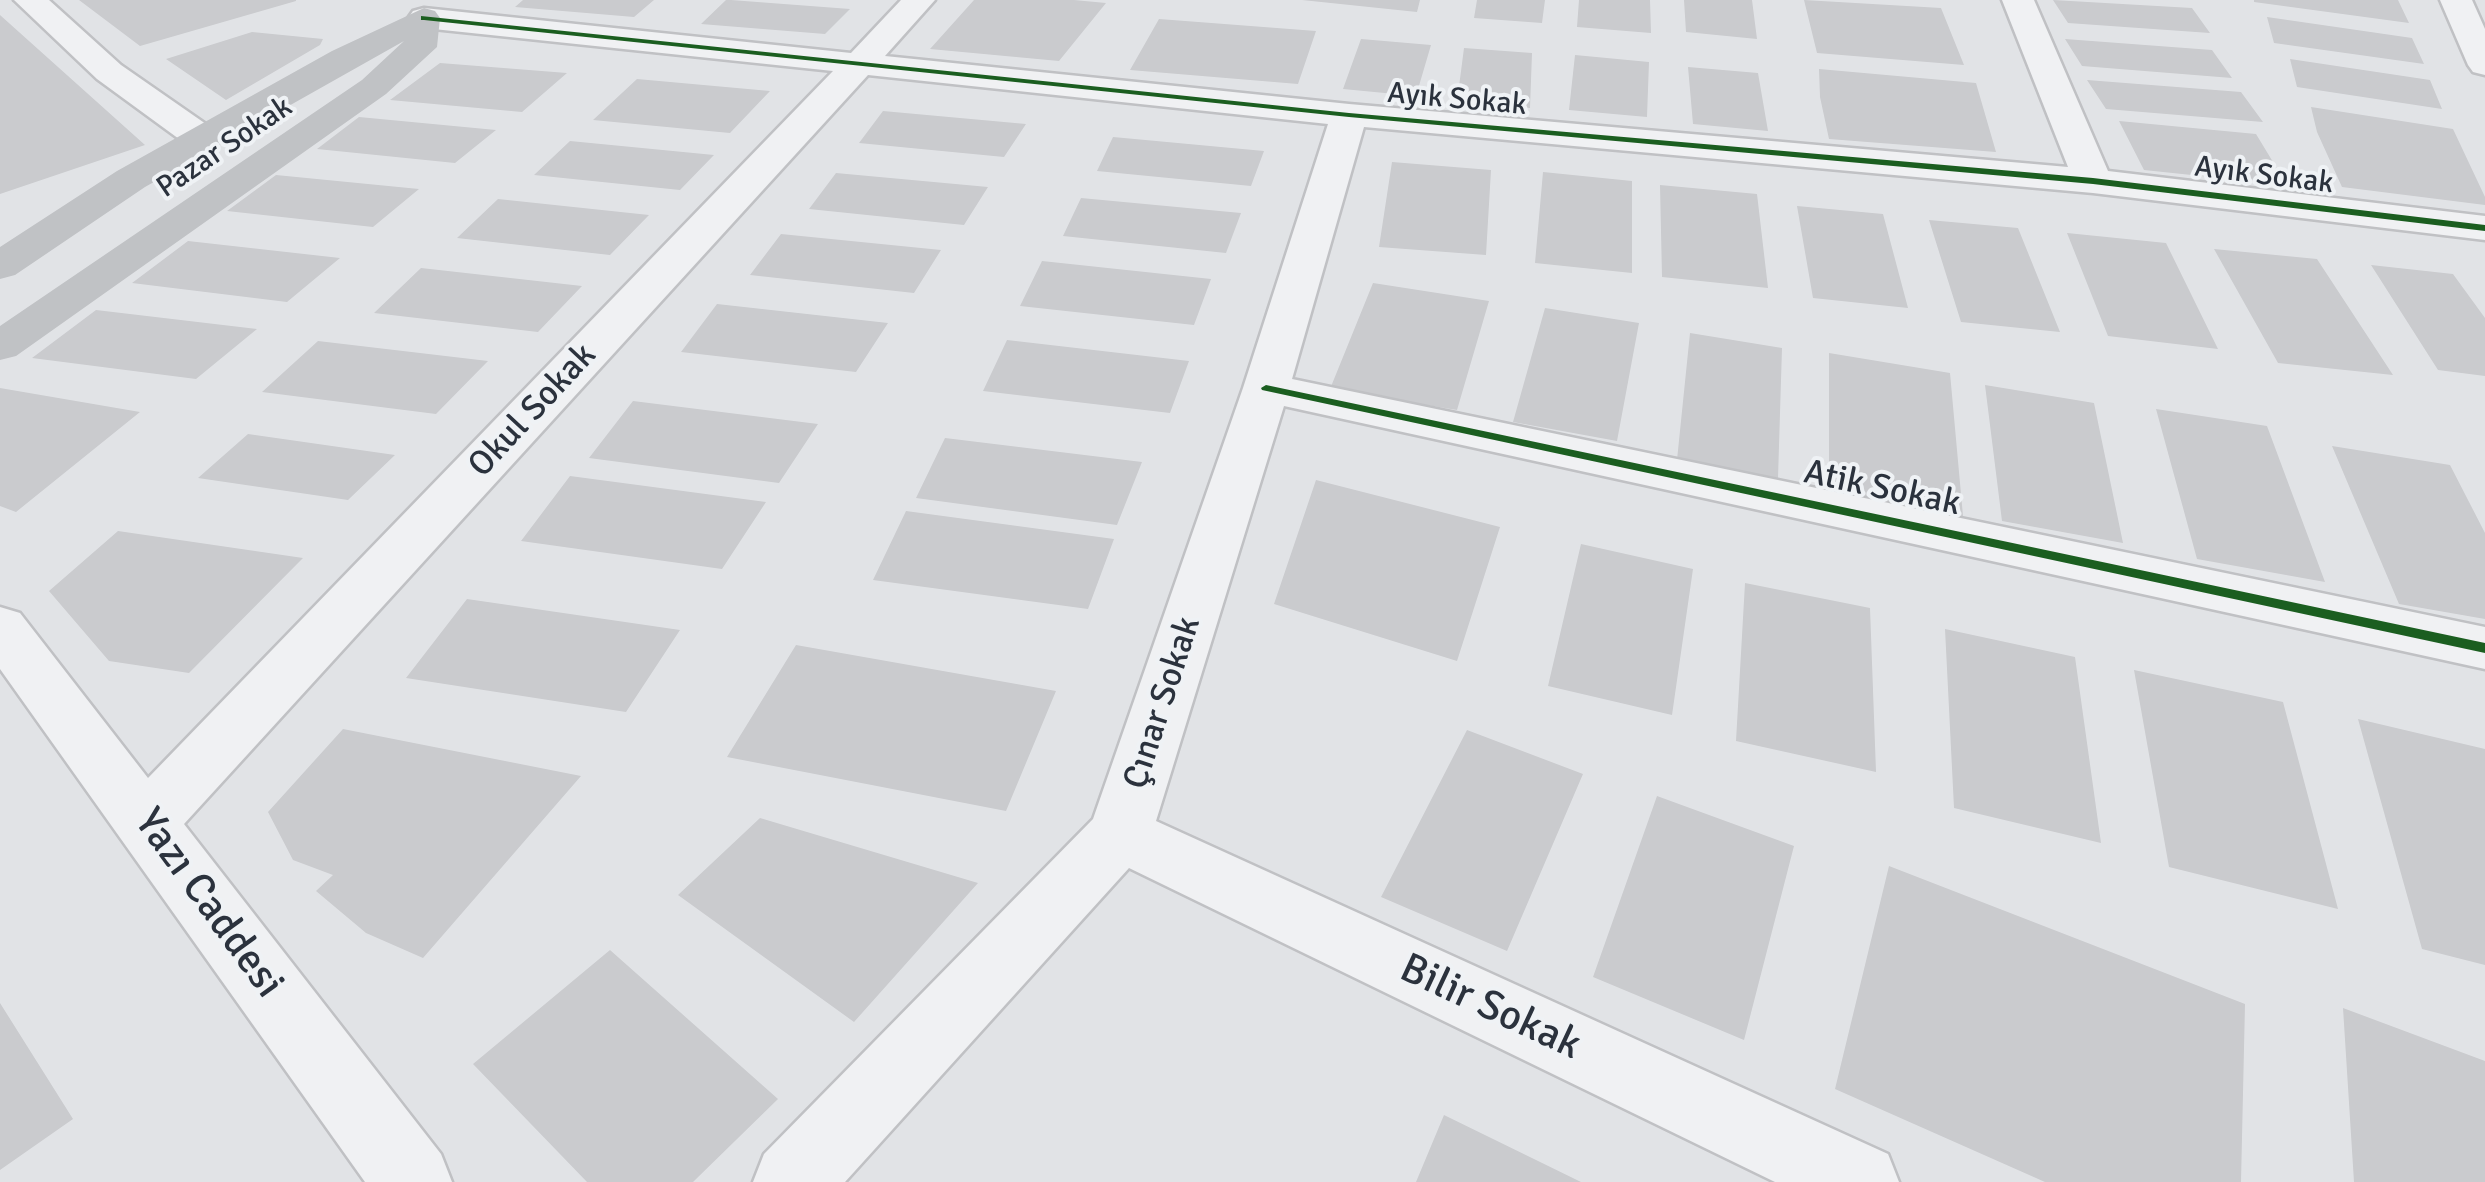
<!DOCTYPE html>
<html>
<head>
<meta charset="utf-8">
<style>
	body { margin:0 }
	canvas { display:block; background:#e1e3e6 }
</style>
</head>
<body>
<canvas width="2485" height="1182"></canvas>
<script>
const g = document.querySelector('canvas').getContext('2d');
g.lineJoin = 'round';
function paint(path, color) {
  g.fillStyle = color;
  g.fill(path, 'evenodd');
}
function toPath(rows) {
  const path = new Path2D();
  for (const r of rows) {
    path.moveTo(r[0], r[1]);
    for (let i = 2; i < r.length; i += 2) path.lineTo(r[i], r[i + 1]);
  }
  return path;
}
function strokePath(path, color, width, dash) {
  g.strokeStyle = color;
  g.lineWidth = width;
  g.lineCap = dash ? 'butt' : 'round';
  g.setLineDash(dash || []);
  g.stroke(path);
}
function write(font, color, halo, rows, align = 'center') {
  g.font = font + ' Signika,sans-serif';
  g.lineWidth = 8;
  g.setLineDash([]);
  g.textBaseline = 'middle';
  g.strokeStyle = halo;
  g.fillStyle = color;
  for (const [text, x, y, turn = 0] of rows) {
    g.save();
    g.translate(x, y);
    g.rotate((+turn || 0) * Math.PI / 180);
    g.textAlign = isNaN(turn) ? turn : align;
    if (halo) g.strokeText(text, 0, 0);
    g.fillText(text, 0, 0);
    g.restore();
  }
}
paint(toPath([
	[79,0,296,0,296,1,140,46],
	[523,0,654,0,634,17,515,7],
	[726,0,731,0,850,9,825,34,701,24],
	[974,0,1074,0,1106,3,1059,61,930,49],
	[1302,0,1420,0,1417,12],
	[1477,0,1545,0,1542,23,1474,18],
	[1579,0,1650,0,1651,33,1577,27],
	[1684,0,1752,0,1757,39,1686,32],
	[1804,0,1941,8,1964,65,1817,53],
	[2053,0,2192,8,2210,33,2068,23],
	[2254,0,2398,0,2409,23,2254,2],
	[0,15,145,145,0,194],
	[2267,17,2412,38,2424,64,2274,43],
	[1159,19,1316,31,1298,84,1130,70],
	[252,32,323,39,320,45,226,100,166,59],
	[1361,39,1431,45,1416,96,1343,89],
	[2065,39,2212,50,2232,78,2082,66],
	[1464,48,1532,53,1530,108,1457,102],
	[1575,55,1649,62,1647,117,1569,110],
	[2290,59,2430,80,2442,109,2297,87],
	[440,63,567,73,522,112,390,100],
	[1688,67,1758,73,1768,131,1693,124],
	[1819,69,1976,83,1996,152,1829,139,1820,97],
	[637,79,770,91,730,133,593,120],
	[2087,80,2241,92,2263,122,2106,109],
	[2311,107,2453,129,2485,197,2485,205,2342,187,2317,132],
	[883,111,1026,124,1004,157,859,143],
	[359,117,496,130,455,163,317,149],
	[2119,121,2256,134,2287,185,2144,170],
	[1113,137,1264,151,1251,186,1097,171],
	[570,141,714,155,680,190,534,175],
	[1392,162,1491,170,1486,255,1379,247],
	[1543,172,1632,181,1632,273,1535,263],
	[836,173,988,187,964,225,809,209],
	[276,175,419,189,373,227,227,211],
	[1660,185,1757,194,1768,288,1662,277],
	[1081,198,1241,213,1226,253,1063,236],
	[498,199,649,215,610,255,457,238],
	[1797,206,1883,214,1908,308,1813,298],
	[1929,220,2018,228,2060,332,1961,322],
	[2067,233,2166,243,2218,349,2108,336],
	[781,234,941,250,914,293,750,275],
	[188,241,340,258,287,302,132,283],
	[2214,249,2317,259,2393,375,2278,363],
	[1042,261,1211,279,1194,325,1020,306],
	[2371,265,2453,274,2485,318,2485,376,2438,370],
	[421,268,582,286,538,332,374,313],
	[1373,283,1489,301,1457,410,1330,389],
	[717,304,888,323,856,372,681,352],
	[1545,308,1639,323,1617,441,1513,422],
	[96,310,257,329,196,379,32,358],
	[1690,333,1782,348,1778,478,1677,460],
	[1007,340,1189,361,1170,413,983,391],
	[318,341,488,361,436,414,262,392],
	[1829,353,1950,373,1963,516,1829,492],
	[1985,385,2094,403,2123,543,2002,521],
	[0,388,140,412,16,512,0,506],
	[633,401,818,424,779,483,589,458],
	[2156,409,2267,426,2325,582,2197,559],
	[248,434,395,455,348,500,198,478],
	[945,438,1142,462,1117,525,916,498],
	[2332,446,2450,465,2485,533,2485,619,2399,604],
	[570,476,766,502,722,569,521,541],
	[1316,480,1500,527,1457,661,1274,604],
	[906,511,1114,539,1088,609,873,580],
	[118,531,303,558,189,673,109,661,49,591],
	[1581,544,1693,569,1672,715,1548,686],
	[1745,583,1870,608,1876,772,1736,741],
	[467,599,680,630,626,712,406,678],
	[1945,629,2075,657,2101,843,1954,808],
	[796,645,1056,691,1006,811,727,757],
	[2134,670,2283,702,2338,909,2169,867],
	[2358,719,2485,749,2485,965,2422,949],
	[343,729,581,776,423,958,366,933,316,891,333,875,293,860,268,812],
	[1467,730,1583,774,1507,951,1381,897],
	[1657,796,1794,846,1744,1040,1593,977],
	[760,818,978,883,854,1022,678,895],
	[1889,866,2245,1004,2241,1182,2045,1182,1835,1089],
	[610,950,778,1099,693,1182,587,1182,473,1064],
	[0,1003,73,1119,0,1170],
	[2343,1008,2485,1061,2485,1182,2354,1182],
	[1444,1115,1581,1182,1416,1182]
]), '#cacbce');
const street = toPath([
	[14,0,49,0,121,65,216,131,221,139,216,147,203,150,190,147,97,79,14,0],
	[901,0,935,0,885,56,1349,104,2068,167,2002,0,2034,0,2108,171,2485,216,2485,240,2093,193,1364,127,1292,379,2485,627,2485,669,1284,406,1156,821,1888,1154,1899,1182,1775,1182,1129,868,845,1182,753,1182,764,1154,1093,819,1243,388,1328,124,868,75,184,824,441,1154,452,1182,365,1182,0,669,0,607,20,613,148,778,833,71,424,28,413,25,408,18,413,11,424,8,851,53,901,0],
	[2440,0,2472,0,2485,29,2485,75,2473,72,2468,65,2440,0]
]);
strokePath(street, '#c0c1c4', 5);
paint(street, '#f0f1f3');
paint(toPath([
	[424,8,435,11,440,18,437,47,386,94,16,356,0,360,0,326,362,80,404,41,145,187,15,275,0,279,0,247,117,171,332,51,424,8]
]), '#c0c2c5');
paint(toPath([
	[421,16,1349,113,2093,178,2485,225,2485,231,2093,184,1349,117,424,20,421,20,421,16],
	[1266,385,2485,643,2485,653,1262,390,1261,388,1266,385]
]), '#1b5e20');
write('30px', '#2b323d', '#eff2f5', [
	["Ayık Sokak",1457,100,5],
	["Pazar Sokak",225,148,-34],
	["Ayık Sokak",2264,176,7]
]);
write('35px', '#2b323d', '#eff2f5', [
	["Okul Sokak",533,411,-47],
	["Atik Sokak",1882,489,12],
	["Çınar Sokak",1163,703,-72]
]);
write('42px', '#2b323d', '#eff2f5', [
	["Yazı Caddesi",208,904,54],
	["Bilir Sokak",1490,1008,25]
]);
</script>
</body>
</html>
